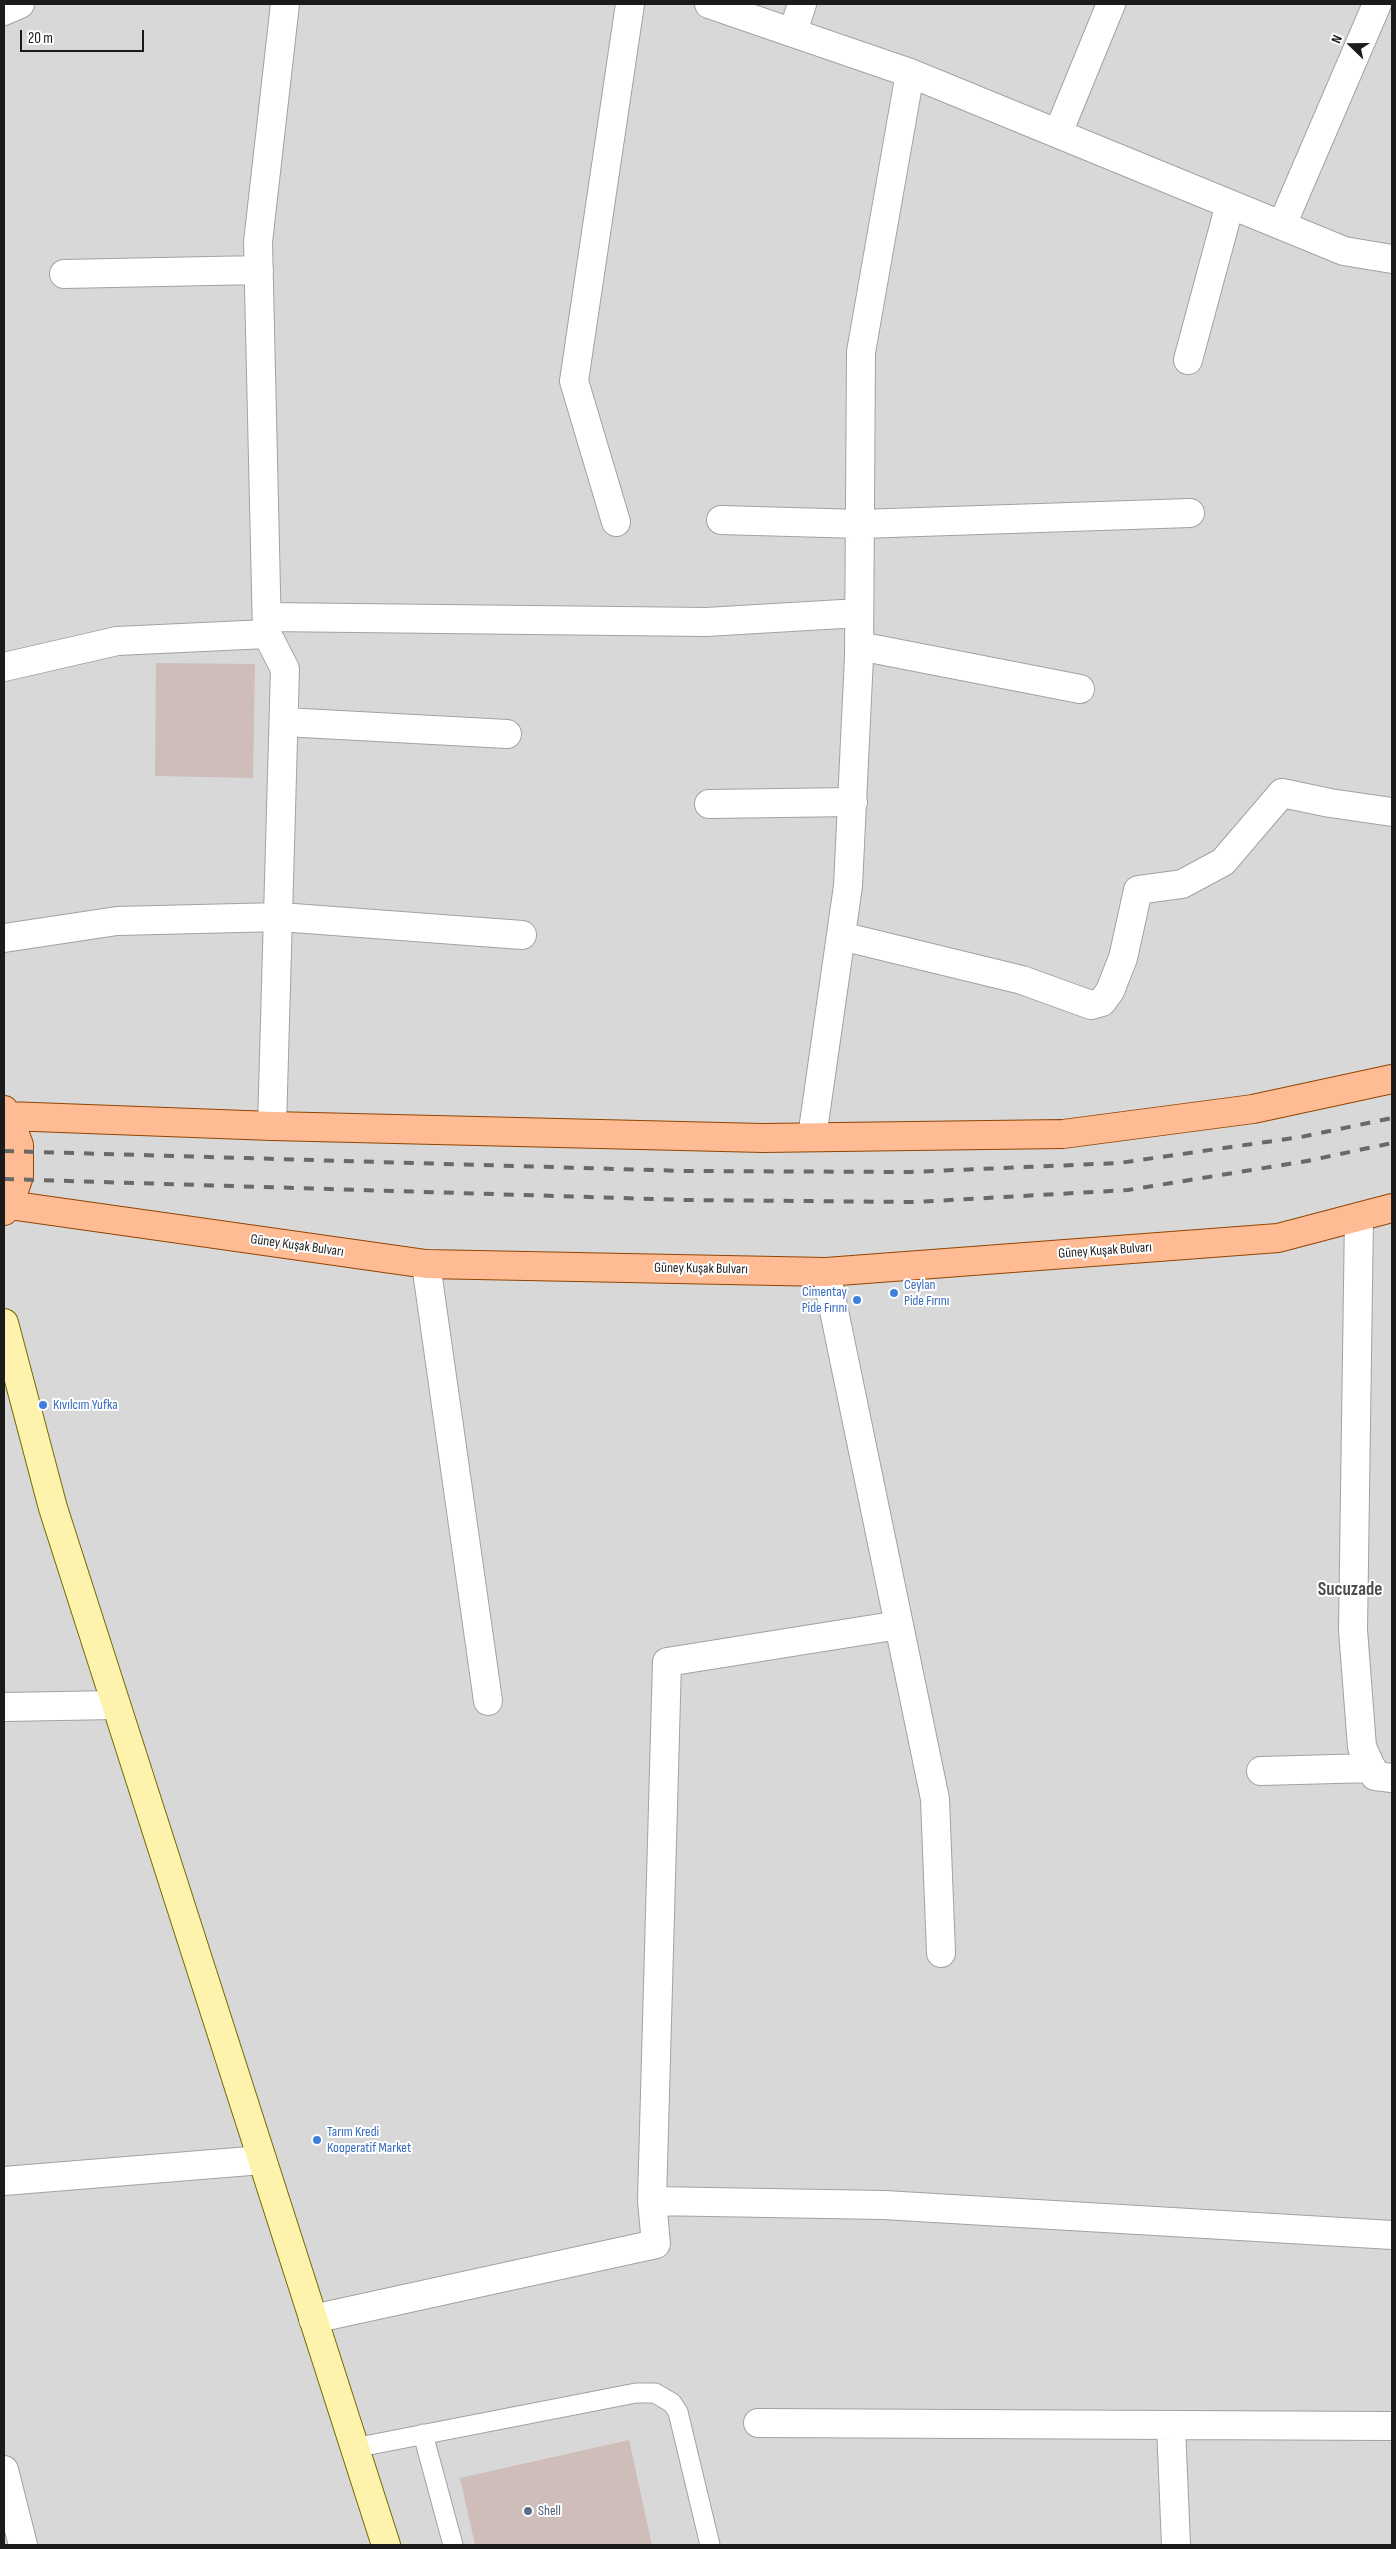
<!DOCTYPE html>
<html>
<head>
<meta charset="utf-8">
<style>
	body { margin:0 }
	#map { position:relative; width:1396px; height:2549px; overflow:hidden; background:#eee6df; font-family:"Sofia Sans Condensed",sans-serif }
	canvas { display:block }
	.frame { position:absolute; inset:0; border:5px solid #1b1b1b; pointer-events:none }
	.north { position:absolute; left:1326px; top:20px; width:50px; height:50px; -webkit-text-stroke:4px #fff; paint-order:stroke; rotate:292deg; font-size:14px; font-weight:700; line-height:20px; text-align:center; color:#1b1b1b }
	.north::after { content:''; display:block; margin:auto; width:18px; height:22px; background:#1b1b1b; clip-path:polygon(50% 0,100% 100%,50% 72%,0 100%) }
	.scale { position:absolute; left:20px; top:30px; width:124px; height:22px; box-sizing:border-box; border:2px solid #1b1b1b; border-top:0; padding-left:6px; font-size:15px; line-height:18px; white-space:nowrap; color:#1b1b1b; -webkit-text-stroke:4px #fff; paint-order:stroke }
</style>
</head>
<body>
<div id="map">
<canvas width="1396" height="2549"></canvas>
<div class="frame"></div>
<div class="north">N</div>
<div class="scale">20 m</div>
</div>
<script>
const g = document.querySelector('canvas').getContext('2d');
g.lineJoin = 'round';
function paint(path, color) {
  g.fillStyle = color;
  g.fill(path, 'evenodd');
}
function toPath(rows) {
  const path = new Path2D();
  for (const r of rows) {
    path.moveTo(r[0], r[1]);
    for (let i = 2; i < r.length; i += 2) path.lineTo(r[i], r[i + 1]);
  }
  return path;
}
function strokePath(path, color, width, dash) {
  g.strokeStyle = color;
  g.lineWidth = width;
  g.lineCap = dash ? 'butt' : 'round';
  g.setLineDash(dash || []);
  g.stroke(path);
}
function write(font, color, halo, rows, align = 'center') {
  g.font = font + ' "Sofia Sans Condensed",sans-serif';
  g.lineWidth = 4;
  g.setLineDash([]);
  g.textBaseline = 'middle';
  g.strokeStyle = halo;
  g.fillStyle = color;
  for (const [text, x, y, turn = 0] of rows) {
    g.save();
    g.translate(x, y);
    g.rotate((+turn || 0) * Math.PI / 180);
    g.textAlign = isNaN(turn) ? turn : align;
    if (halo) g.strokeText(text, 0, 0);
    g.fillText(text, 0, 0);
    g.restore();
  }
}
paint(toPath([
	[4,4,1392,4,1392,2545,4,2545]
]), '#d9d8d8');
paint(toPath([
	[156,663,255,664,253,778,155,776],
	[629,2440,652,2545,475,2545,460,2478]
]), '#cebdb8');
const service = toPath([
	[423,2434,453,2545],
	[354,2448,636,2393,655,2393,672,2403,678,2412,710,2545]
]);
const minor = toPath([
	[709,4,910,73,1344,251,1392,259],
	[4,11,20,4],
	[793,32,802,4],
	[1058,133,1111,4],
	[1282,225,1377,4],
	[64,274,259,270],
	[1188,360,1230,204],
	[721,520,860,524,1190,513],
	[616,522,574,381,630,4],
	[267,617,706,622,859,613],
	[859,646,1080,689],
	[4,667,117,641,267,634],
	[284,722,507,734],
	[709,804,853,802],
	[841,936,1022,980,1091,1005,1102,1002,1110,991,1123,958,1138,890,1182,884,1223,862,1282,793,1330,803,1392,812],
	[4,938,117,921,280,917,522,935],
	[272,1126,285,669,267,634,258,242,285,4],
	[812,1137,848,886,859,657,861,352,910,73],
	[1359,1217,1353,1630,1362,1747,1375,1776,1392,1778],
	[426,1264,488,1701],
	[826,1272,935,1799,941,1953],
	[4,1707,116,1705],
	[1261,1771,1372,1768],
	[4,2181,262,2160],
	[652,2201,884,2205,1392,2235],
	[313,2319,656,2244,652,2201,667,1662,899,1625],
	[758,2423,1392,2426],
	[1171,2426,1176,2545],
	[4,2470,23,2545]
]);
const secondary = toPath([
	[4,1323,53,1508,386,2545]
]);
const primary = toPath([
	[4,1110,8,1116,19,1145,19,1176,9,1205,4,1211],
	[8,1116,272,1126,763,1138,1063,1134,1253,1109,1392,1079],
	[9,1205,426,1264,826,1272,1278,1238,1392,1208]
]);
strokePath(service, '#a2a2a2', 21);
strokePath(minor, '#a2a2a2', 30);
strokePath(secondary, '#746a00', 30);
strokePath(primary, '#924500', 30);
strokePath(service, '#fff', 19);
strokePath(minor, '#fff', 28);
strokePath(secondary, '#fef3ac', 28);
strokePath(primary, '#ffbb93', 28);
strokePath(toPath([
	[4,1151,686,1171,910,1172,1119,1163,1301,1137,1392,1118],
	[4,1179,686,1200,915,1202,1128,1190,1307,1161,1392,1143]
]), '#696969', 4, [10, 10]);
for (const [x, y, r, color] of [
	[894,1293,5,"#3f7fe0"],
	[857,1300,5,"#3f7fe0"],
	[43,1405,5,"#3f7fe0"],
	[317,2140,5,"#3f7fe0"],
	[528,2511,5,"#5c6f8a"]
]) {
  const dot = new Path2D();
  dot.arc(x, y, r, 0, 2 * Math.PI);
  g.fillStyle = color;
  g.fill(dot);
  strokePath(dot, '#fff', 2);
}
write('14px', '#1b1b1b', '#fff', [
	["Güney Kuşak Bulvarı",297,1246,8],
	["Güney Kuşak Bulvarı",1105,1251,-4],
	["Güney Kuşak Bulvarı",701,1269,1]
]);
write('14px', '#366cbe', '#fff', [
	["Ceylan",904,1285],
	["Pide Fırını",904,1301],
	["Cimentay",847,1292,"right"],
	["Pide Fırını",847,1308,"right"],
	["Kıvılcım Yufka",53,1405],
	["Tarım Kredi",327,2132],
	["Kooperatif Market",327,2148]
], 'left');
write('14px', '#4e5e75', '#fff', [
	["Shell",538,2511]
], 'left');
write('bold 19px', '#4e4e4e', '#fff', [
	["Sucuzade",1350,1590]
]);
</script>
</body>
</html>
